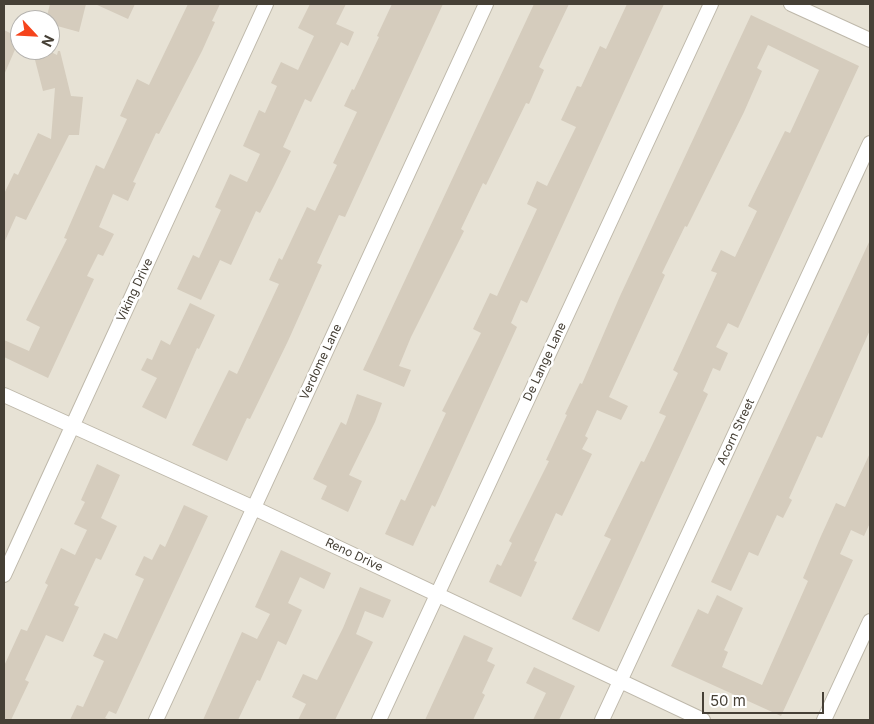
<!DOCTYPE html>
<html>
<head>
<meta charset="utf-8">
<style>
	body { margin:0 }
	#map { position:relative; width:874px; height:724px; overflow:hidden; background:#f3f0e7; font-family:Inter,sans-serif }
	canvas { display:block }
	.frame { position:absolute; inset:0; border:5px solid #464036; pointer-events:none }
	.north { position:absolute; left:10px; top:10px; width:50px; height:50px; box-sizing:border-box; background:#fff; border:1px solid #b5b3af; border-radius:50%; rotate:115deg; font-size:14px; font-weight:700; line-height:20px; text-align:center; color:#464036 }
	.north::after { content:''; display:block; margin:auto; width:18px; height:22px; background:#f5441c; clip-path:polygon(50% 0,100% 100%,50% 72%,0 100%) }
	.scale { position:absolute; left:702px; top:692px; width:122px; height:22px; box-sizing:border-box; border:2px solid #464036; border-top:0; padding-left:6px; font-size:15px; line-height:18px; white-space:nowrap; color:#464036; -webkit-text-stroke:4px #fff; paint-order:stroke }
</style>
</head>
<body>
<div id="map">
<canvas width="874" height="724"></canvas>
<div class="frame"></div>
<div class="north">N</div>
<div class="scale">50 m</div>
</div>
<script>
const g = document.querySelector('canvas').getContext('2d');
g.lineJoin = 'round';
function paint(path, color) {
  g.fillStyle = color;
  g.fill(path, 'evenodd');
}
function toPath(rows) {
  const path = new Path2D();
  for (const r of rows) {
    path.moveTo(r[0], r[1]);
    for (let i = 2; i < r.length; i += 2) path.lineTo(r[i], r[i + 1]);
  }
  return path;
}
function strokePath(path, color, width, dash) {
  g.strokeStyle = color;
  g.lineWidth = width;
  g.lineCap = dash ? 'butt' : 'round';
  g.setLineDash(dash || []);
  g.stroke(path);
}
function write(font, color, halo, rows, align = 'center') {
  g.font = font + ' Inter,sans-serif';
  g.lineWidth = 5;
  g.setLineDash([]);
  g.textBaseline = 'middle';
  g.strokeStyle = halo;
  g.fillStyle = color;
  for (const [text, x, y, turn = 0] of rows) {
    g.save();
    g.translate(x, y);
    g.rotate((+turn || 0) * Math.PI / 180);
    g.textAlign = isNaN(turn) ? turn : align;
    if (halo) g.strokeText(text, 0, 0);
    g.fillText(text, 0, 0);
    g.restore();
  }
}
paint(toPath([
	[4,4,870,4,870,720,4,720],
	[20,20,50,20,50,50,20,50]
]), '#e7e2d5');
paint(toPath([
	[50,4,86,4,79,32,50,24,50,20,46,20],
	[95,4,135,4,128,19],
	[188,4,220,4,212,21,215,22,202,51,159,134,156,133,133,182,136,183,128,201,113,194,99,227,114,234,103,256,98,254,87,276,94,279,48,378,4,357,4,340,29,351,40,327,26,320,67,239,64,238,96,165,104,169,127,119,120,116,137,79,149,85],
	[310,4,346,4,336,24,354,32,348,46,341,42,311,102,305,99,283,147,291,151,274,186,260,213,256,211,231,265,220,260,201,300,177,289,193,255,199,258,221,210,215,207,230,174,247,182,260,154,243,146,259,110,265,113,277,86,271,83,281,62,298,70,314,36,298,28],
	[392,4,443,4,345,217,339,215,317,263,322,265,288,341,250,419,247,418,227,461,192,445,229,370,237,374,279,284,269,280,279,258,282,260,307,207,315,211,337,165,333,163,357,112,344,106,352,89,354,90,379,37,377,36],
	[534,4,569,4,539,67,544,70,529,104,526,103,486,185,483,183,461,229,464,231,411,337,399,366,411,370,404,387,363,370],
	[627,4,664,4,527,303,521,300,511,323,517,327,435,507,432,505,413,546,385,534,401,499,405,501,446,413,442,411,481,333,473,329,490,293,497,296,537,209,527,204,537,181,547,186,576,127,561,120,577,86,581,87,600,46,606,49],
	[751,15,859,66,738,328,728,323,716,347,728,353,720,371,713,368,703,391,708,394,599,632,572,619,611,539,604,536,641,461,644,462,666,416,659,413,678,373,673,370,717,273,711,271,721,250,735,257,757,211,748,206,785,131,790,133,819,70,768,45,757,68,762,71,744,112,687,227,685,226,662,273,665,275,609,397,628,406,621,420,597,410,585,436,588,438,582,449,592,454,562,516,556,513,534,561,537,562,521,597,489,582,497,564,501,566,512,543,509,541,549,461,546,460,567,415,565,414,580,383,582,384,620,296],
	[4,30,20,38,4,75],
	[58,51,60,51,71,96,83,97,79,135,69,135,26,220,16,216,4,243,4,194,14,173,18,175,38,133,51,139,55,88,43,91,34,56,51,52,57,55],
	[870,240,870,330,822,438,817,436,789,498,792,500,783,518,777,515,758,556,749,552,731,591,711,582],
	[190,303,215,315,199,349,197,348,166,419,142,407,157,378,141,370,147,358,152,360,161,340,170,345],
	[357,394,382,403,375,422,349,475,362,481,348,512,321,499,327,486,313,479,341,422,346,425],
	[870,453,870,523,864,536,851,530,840,554,853,560,781,716,671,666,698,609,708,614,717,595,743,608,724,650,728,652,722,667,762,685,808,581,803,578,821,536,836,503,845,507],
	[97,464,120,475,101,518,117,526,101,560,96,558,74,605,79,607,63,642,46,635,25,680,29,682,11,720,4,720,4,666,21,629,27,631,48,585,45,583,61,548,75,555,87,530,74,524,85,502,81,500],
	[184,505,208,516,116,714,109,711,105,718,111,720,70,720,77,705,83,707,104,661,93,656,104,633,117,639,144,579,135,575,144,556,152,560,160,544,165,547],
	[281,550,331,573,324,589,300,577,288,603,302,610,286,645,278,641,260,681,257,680,238,720,203,720,242,632,257,639,270,614,255,607],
	[360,587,391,600,383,618,365,611,356,634,373,642,335,720,298,720,306,704,292,697,303,674,317,680,343,628],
	[464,635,493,648,487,661,495,665,482,693,485,695,473,720,425,720],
	[534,667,575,686,559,720,533,720,546,693,526,683]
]), '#d5ccbd');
const minor = toPath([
	[791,4,870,40],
	[4,395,254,508,703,720],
	[4,575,266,4],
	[156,720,486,4],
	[379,720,711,4],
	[602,720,870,143],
	[824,720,870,621]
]);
strokePath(minor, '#beb8aa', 16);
strokePath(minor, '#fff', 14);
write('12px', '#464036', '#fff', [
	["Viking Drive",135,290,-65],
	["Verdome Lane",321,362,-65],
	["De Lange Lane",545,362,-65],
	["Acorn Street",736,432,-65],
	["Reno Drive",354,555,25]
]);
</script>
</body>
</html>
